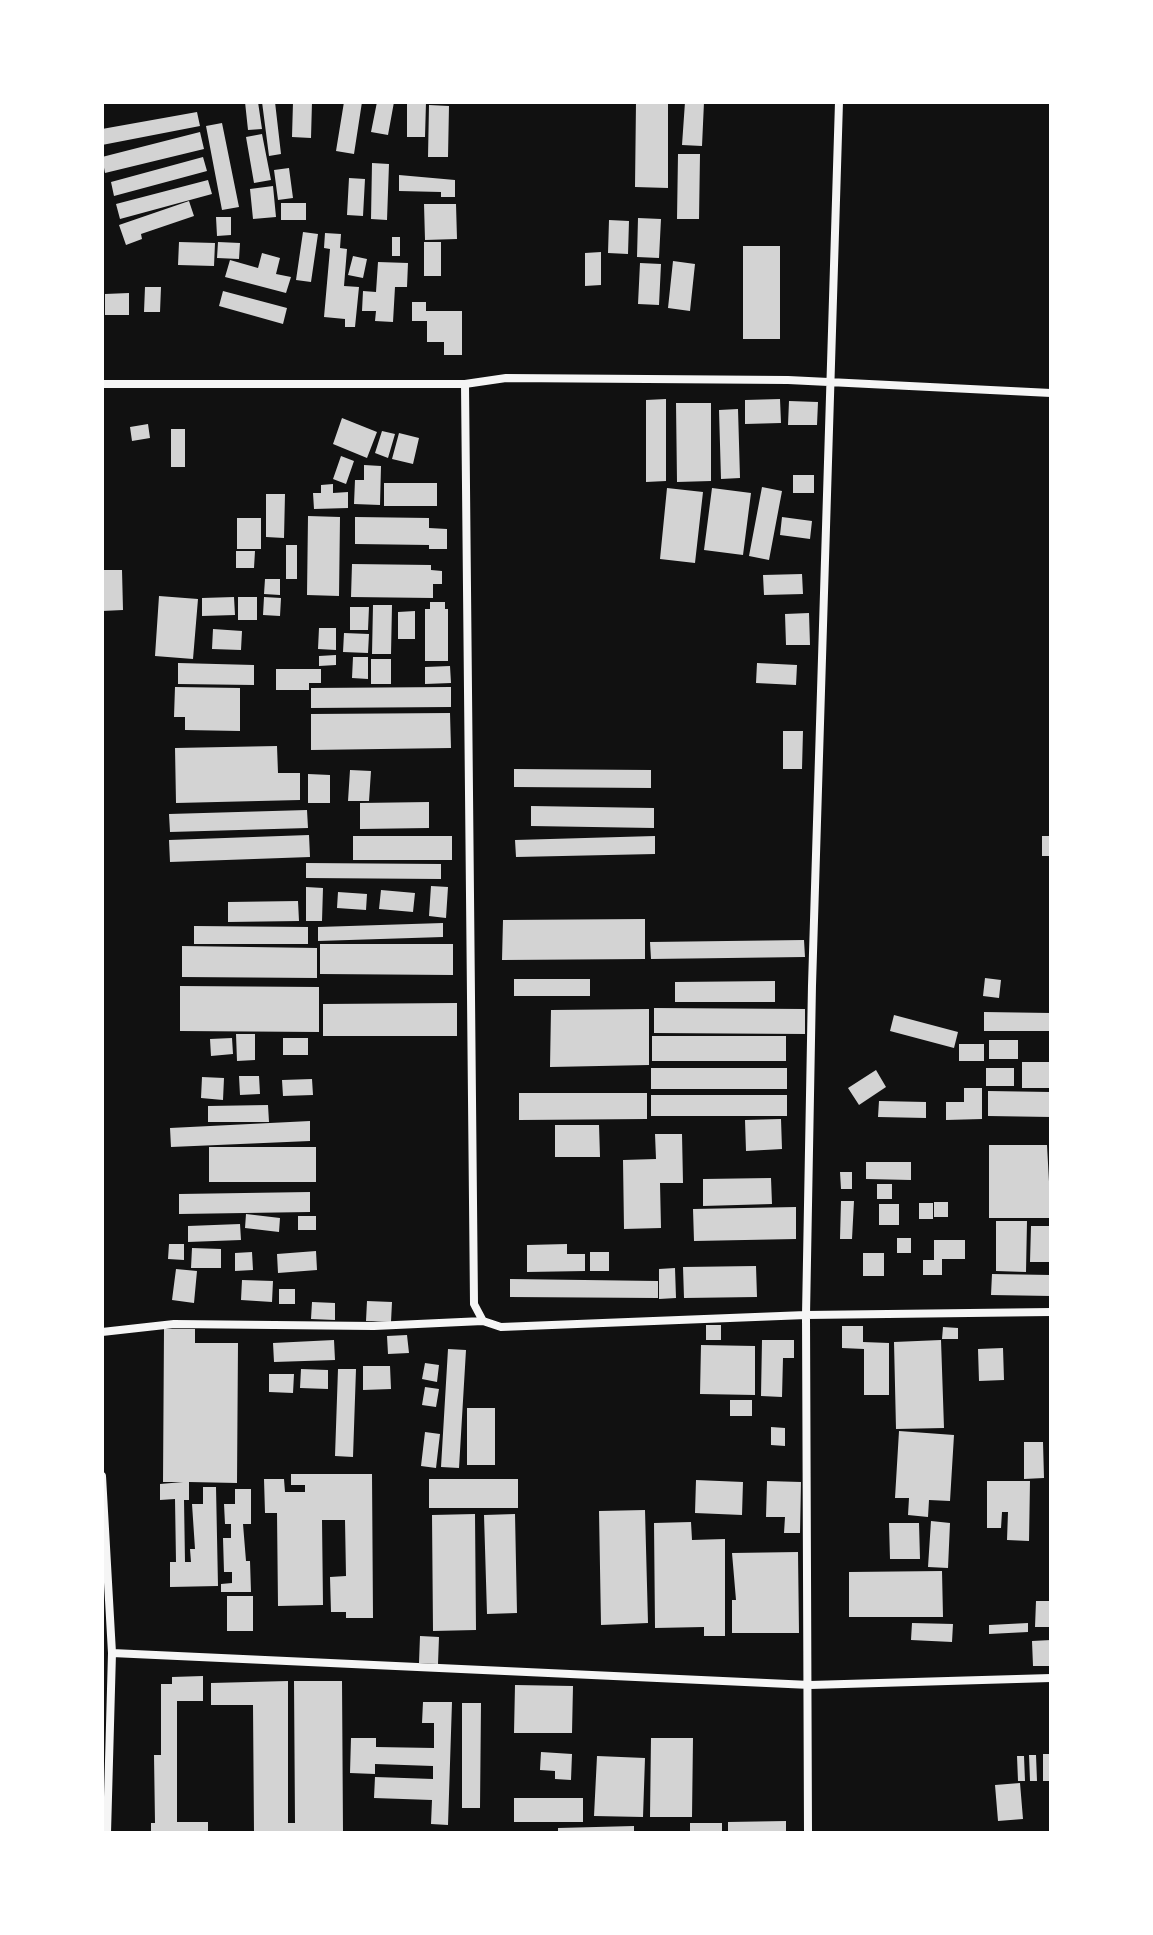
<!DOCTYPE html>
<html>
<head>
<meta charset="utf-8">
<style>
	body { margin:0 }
	#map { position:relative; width:1153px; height:1935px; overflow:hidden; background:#111; font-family:"Fira Sans Condensed",sans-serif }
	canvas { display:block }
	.frame { position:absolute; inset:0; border:104px solid #fff; pointer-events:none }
</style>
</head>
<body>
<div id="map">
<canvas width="1153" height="1935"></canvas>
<div class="frame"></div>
</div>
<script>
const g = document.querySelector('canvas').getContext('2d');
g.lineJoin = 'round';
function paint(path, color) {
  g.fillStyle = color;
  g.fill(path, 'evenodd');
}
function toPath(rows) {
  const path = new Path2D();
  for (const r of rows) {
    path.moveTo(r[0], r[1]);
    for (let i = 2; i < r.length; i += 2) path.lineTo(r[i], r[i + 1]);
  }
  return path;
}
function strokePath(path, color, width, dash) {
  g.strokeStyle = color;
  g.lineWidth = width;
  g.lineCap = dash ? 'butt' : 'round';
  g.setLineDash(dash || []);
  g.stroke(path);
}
paint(toPath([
	[245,102,258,102,262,129,248,130],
	[262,102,275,102,281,154,269,156],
	[293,102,312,102,311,138,292,137],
	[344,102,362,102,354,154,336,151],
	[377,102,394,102,388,135,371,132],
	[407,102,426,102,425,137,407,137],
	[636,102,668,102,668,188,635,187],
	[685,102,704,102,702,146,682,145],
	[429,105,449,106,448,157,428,157],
	[197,112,200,126,102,145,102,129],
	[222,123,239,207,222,210,206,126],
	[200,132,204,149,105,173,102,157],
	[262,134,271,180,254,183,246,137],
	[678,154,700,154,699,219,677,219],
	[203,157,207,171,114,196,111,182],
	[372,163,389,164,387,220,371,219],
	[289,168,293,198,278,200,274,170],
	[399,175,455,180,455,197,441,197,441,192,399,191],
	[349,178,365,179,363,216,347,215],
	[208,180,212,194,120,219,116,204],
	[273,186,276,217,253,219,250,189],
	[189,201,194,216,141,234,142,239,126,245,119,225],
	[281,203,306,203,306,220,281,220],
	[424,204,456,204,457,239,425,240],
	[216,217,231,217,231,235,217,236],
	[638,218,661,219,659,258,637,257],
	[609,220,629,221,628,254,608,253],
	[303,232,318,234,311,282,296,280],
	[325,233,341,234,340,248,347,249,344,286,359,287,355,327,345,327,345,319,324,317,330,249,324,248],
	[392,237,400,237,400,256,392,256],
	[179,242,215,243,214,266,178,265],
	[218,242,240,243,239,259,217,258],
	[424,242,441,242,441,276,424,276],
	[743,246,780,246,780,339,743,339],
	[601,252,601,285,585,286,585,253],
	[262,253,280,258,276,274,291,277,286,293,225,277,230,260,258,268],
	[353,256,367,259,363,278,348,275],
	[673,261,695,264,690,311,668,308],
	[378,262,408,263,407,287,395,287,393,322,375,321,376,311,362,311,363,291,376,292],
	[640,263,661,264,659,305,638,304],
	[145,287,161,287,160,312,144,312],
	[223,291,287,308,283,324,219,306],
	[129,293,129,315,105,315,105,294],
	[412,302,426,302,426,311,462,311,462,355,444,355,444,342,427,342,427,321,412,321],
	[666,399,666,481,646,482,646,400],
	[780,399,781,423,745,424,745,400],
	[789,401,818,402,817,425,788,425],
	[676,403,711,403,711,481,677,482],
	[738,409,740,478,721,479,719,410],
	[342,418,377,432,367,458,333,444],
	[148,424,150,438,132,441,130,427],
	[171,429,185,429,185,467,171,467],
	[382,431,395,434,388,458,375,453],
	[399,433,419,438,413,464,392,459],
	[341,456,354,461,346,484,333,479],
	[364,465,381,466,380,505,354,504,355,480,364,480],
	[793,475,814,475,814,493,793,493],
	[384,483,437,483,437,506,384,506],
	[333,484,333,493,348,492,348,508,314,509,313,493,321,493,321,485],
	[762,487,782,491,769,560,749,556],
	[667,488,703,492,695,563,660,559],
	[712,488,751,493,743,555,704,550],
	[266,494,285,494,284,538,266,537],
	[308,516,340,517,339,596,307,595],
	[355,517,429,518,429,528,447,529,447,549,429,549,429,545,355,544],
	[782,517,812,521,810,539,780,535],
	[237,518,261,518,261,549,237,549],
	[286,545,297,545,297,579,286,579],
	[236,551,255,551,254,568,236,568],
	[352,564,431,565,431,570,442,571,442,584,433,584,433,598,351,597],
	[102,570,122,570,123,610,102,611],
	[802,574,803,594,764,595,763,575],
	[265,579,280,579,280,595,264,594],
	[159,596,198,599,193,659,155,656],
	[234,597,235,615,202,616,202,598],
	[238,597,257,597,257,620,238,620],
	[264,597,281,598,280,616,263,615],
	[430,602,445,602,445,609,448,609,448,661,425,661,425,609,430,609],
	[373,605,392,605,391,654,372,654],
	[350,607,369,607,368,630,350,630],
	[415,611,415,639,398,639,398,612],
	[809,613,810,645,786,645,785,614],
	[319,628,336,628,336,650,318,649],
	[213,629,242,631,241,650,212,649],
	[344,633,369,634,368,653,343,652],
	[336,655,336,665,319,666,319,656],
	[353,657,368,657,368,679,352,678],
	[371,659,391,659,391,684,371,684],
	[178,663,254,665,254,685,178,684],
	[757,663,797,665,796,685,756,683],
	[450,666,451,683,425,684,425,667],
	[276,669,321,669,321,683,309,683,309,690,276,690],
	[175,687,240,688,240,731,185,730,185,717,174,717],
	[451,687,451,707,311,708,311,688],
	[450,713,451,748,311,750,311,714],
	[783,731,803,731,802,769,783,769],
	[277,746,278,773,300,773,300,800,176,803,175,748],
	[514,769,651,770,651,788,514,787],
	[350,770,371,771,369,801,348,801],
	[308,774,330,775,330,803,308,803],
	[429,802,429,828,360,829,360,803],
	[531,806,654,808,654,828,531,826],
	[307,810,308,828,170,832,169,814],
	[309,835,310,857,170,862,169,840],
	[353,836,452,836,452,860,353,860],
	[655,836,655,854,516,857,515,840],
	[1042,836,1051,836,1051,856,1042,856],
	[306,863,441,864,441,879,306,878],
	[431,886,448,887,446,918,429,916],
	[306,887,323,888,322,921,306,921],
	[381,890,415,893,413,912,379,909],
	[338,892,367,894,366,910,337,908],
	[298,901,299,921,228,922,228,902],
	[645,919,645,959,502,960,503,920],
	[443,923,443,937,318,941,318,927],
	[194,926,308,927,308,944,194,944],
	[804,940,805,957,651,959,650,942],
	[320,944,453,944,453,975,320,974],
	[182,946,317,948,317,978,182,977],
	[985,978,1001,980,999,998,983,996],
	[514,979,590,979,590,996,514,996],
	[775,981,775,1002,675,1002,675,982],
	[180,986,319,987,319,1032,180,1031],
	[457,1003,457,1036,323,1036,323,1004],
	[654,1008,805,1009,805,1034,654,1033],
	[649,1009,649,1065,550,1067,551,1010],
	[984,1012,1051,1013,1051,1031,984,1031],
	[894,1015,958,1032,954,1048,890,1031],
	[236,1034,255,1034,255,1060,237,1061],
	[652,1036,786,1036,786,1061,652,1061],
	[232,1038,233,1054,211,1056,210,1039],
	[283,1038,308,1038,308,1055,283,1055],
	[989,1040,1018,1040,1018,1059,989,1059],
	[959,1044,984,1044,984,1061,959,1061],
	[1022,1062,1051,1062,1051,1088,1022,1088],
	[651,1068,787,1068,787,1089,651,1089],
	[986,1068,1014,1068,1014,1086,986,1086],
	[876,1070,886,1087,859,1105,848,1088],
	[239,1076,259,1076,260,1094,240,1095],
	[202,1077,224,1078,223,1100,201,1098],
	[312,1079,313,1095,283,1096,282,1080],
	[964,1088,982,1088,982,1119,946,1120,946,1102,964,1102],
	[988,1091,1051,1092,1051,1117,988,1116],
	[519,1093,647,1093,647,1119,519,1120],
	[651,1095,787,1095,787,1116,651,1116],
	[879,1101,926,1102,926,1118,878,1117],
	[268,1105,269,1122,208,1122,208,1106],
	[781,1119,782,1149,746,1151,745,1120],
	[310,1121,310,1141,171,1147,170,1128],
	[555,1125,599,1125,600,1157,555,1157],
	[655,1134,682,1134,683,1183,660,1183,661,1228,624,1229,623,1160,656,1159],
	[989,1145,1047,1145,1051,1218,989,1218],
	[209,1147,316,1147,316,1182,209,1182],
	[866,1162,911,1162,911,1180,866,1179],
	[840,1172,852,1172,852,1189,841,1189],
	[771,1178,772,1204,703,1206,703,1179],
	[877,1184,892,1184,892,1199,877,1199],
	[310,1192,310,1212,179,1214,179,1194],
	[841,1201,854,1201,852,1239,840,1239],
	[934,1202,948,1202,948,1217,934,1217],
	[919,1203,933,1203,933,1219,919,1219],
	[879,1204,899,1204,899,1225,879,1225],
	[796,1207,796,1239,694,1241,693,1209],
	[246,1214,280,1218,279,1232,245,1228],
	[298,1216,316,1216,316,1230,298,1230],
	[996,1221,1027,1221,1026,1272,996,1271],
	[240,1224,241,1240,188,1242,188,1226],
	[1031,1226,1051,1226,1051,1262,1030,1262],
	[897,1238,911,1238,911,1253,897,1253],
	[934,1240,965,1240,965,1259,942,1259,942,1275,923,1275,923,1260,934,1260],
	[169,1244,184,1244,184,1260,168,1259],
	[567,1244,567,1254,585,1254,585,1271,527,1272,527,1245],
	[192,1248,221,1249,221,1268,191,1268],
	[316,1251,317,1270,278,1273,277,1254],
	[252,1252,253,1270,235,1271,235,1253],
	[590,1252,609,1252,609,1271,590,1271],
	[863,1253,884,1253,884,1276,863,1276],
	[756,1266,757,1297,684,1298,683,1267],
	[675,1268,676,1298,659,1299,659,1269],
	[176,1269,197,1271,194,1303,172,1300],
	[992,1274,1051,1275,1051,1296,991,1295],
	[510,1279,658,1281,658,1298,510,1297],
	[242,1280,273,1281,272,1302,241,1300],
	[279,1289,295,1289,295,1304,279,1304],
	[367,1301,392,1302,391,1322,366,1321],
	[312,1302,335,1303,335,1320,311,1319],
	[706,1325,721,1325,721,1340,706,1340],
	[842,1326,863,1326,863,1342,889,1343,889,1395,864,1395,864,1349,842,1348],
	[943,1327,958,1328,958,1339,942,1339],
	[164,1329,195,1329,195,1343,238,1343,237,1483,189,1482,189,1500,184,1500,185,1562,191,1562,190,1549,195,1549,192,1504,203,1504,203,1487,216,1487,218,1586,170,1587,170,1562,176,1562,175,1499,160,1500,160,1484,183,1482,163,1482],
	[407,1335,409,1353,388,1354,387,1336],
	[334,1340,335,1360,274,1362,273,1343],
	[762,1340,794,1340,794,1358,783,1358,782,1397,761,1396],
	[941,1340,944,1428,896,1429,894,1342],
	[701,1345,755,1346,755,1395,700,1394],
	[1003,1348,1004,1380,979,1381,978,1349],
	[448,1349,466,1350,459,1468,441,1467],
	[425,1363,439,1365,437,1382,422,1379],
	[363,1366,390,1366,391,1389,363,1390],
	[301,1369,328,1370,328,1389,300,1388],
	[338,1369,356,1369,353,1457,335,1456],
	[269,1374,294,1374,293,1393,269,1392],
	[425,1387,439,1389,436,1407,422,1405],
	[730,1400,752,1400,752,1416,730,1416],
	[467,1408,495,1408,495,1465,467,1465],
	[771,1427,785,1428,785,1446,771,1445],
	[899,1431,954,1435,950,1501,929,1500,928,1517,908,1515,909,1498,895,1498],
	[425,1432,440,1434,436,1468,421,1466],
	[1024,1442,1043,1442,1044,1478,1024,1479],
	[291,1474,372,1474,373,1618,346,1618,346,1612,331,1612,330,1577,346,1576,345,1520,322,1520,323,1605,278,1606,277,1513,265,1513,264,1479,284,1479,285,1492,305,1492,305,1485,291,1485],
	[429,1479,518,1479,518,1508,429,1508],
	[696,1480,743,1482,742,1515,695,1513],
	[767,1481,801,1482,800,1533,784,1533,785,1517,766,1517],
	[987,1481,1030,1481,1029,1541,1007,1540,1008,1512,1002,1512,1001,1528,987,1528],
	[235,1489,251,1489,251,1524,243,1524,246,1561,250,1561,251,1592,221,1592,221,1584,232,1583,232,1572,224,1572,223,1538,231,1538,231,1524,225,1524,224,1504,235,1504],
	[645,1510,648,1623,601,1625,599,1511],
	[475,1514,476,1630,433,1631,432,1515],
	[515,1514,517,1613,487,1614,484,1515],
	[931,1521,950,1523,948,1568,928,1567],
	[691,1522,692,1540,725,1539,725,1636,704,1636,704,1627,655,1628,654,1523],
	[889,1523,919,1523,920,1559,890,1559],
	[798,1552,799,1633,732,1633,732,1600,736,1600,732,1553],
	[942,1571,943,1617,849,1617,849,1572],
	[227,1596,253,1596,253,1631,227,1631],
	[1036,1601,1051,1601,1051,1627,1035,1627],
	[912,1623,953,1624,952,1642,911,1640],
	[1028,1623,1028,1632,989,1634,989,1625],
	[420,1636,439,1637,438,1664,419,1663],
	[1051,1640,1051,1666,1033,1666,1032,1641],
	[203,1676,203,1701,177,1701,177,1822,208,1822,208,1833,151,1833,151,1823,155,1823,154,1755,161,1755,161,1684,172,1684,172,1677],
	[288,1681,288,1823,295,1823,294,1681,342,1681,343,1833,254,1833,253,1705,211,1705,211,1683],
	[515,1685,573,1686,572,1733,514,1733],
	[423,1702,452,1702,448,1825,431,1824,432,1800,374,1798,375,1777,433,1779,433,1766,375,1764,375,1774,350,1773,351,1738,376,1738,376,1747,434,1748,434,1723,422,1723],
	[462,1703,481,1703,480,1808,462,1808],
	[651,1738,693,1738,692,1817,650,1817],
	[541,1752,572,1754,571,1780,555,1779,555,1771,540,1770],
	[1043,1754,1050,1754,1050,1781,1043,1781],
	[1029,1755,1036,1755,1037,1781,1030,1781],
	[597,1756,645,1758,643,1817,594,1816],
	[1017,1756,1024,1756,1025,1781,1018,1781],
	[1020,1783,1023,1819,998,1821,995,1785],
	[514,1798,583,1798,583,1822,514,1822],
	[786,1821,786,1833,728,1833,728,1822],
	[690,1823,722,1823,722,1833,690,1833],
	[634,1826,634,1833,558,1833,558,1828]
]), '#d3d3d3');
strokePath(toPath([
	[102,384,465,384,506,378,788,380,1051,393],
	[465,384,474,1304,483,1321,501,1327,806,1315,1051,1312],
	[102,1332,174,1324,374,1326,483,1321],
	[102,1476,112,1653,107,1833],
	[112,1653,810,1685,1051,1678],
	[808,1833,806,1315,812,985,839,102]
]), '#f5f5f5', 8);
</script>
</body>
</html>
